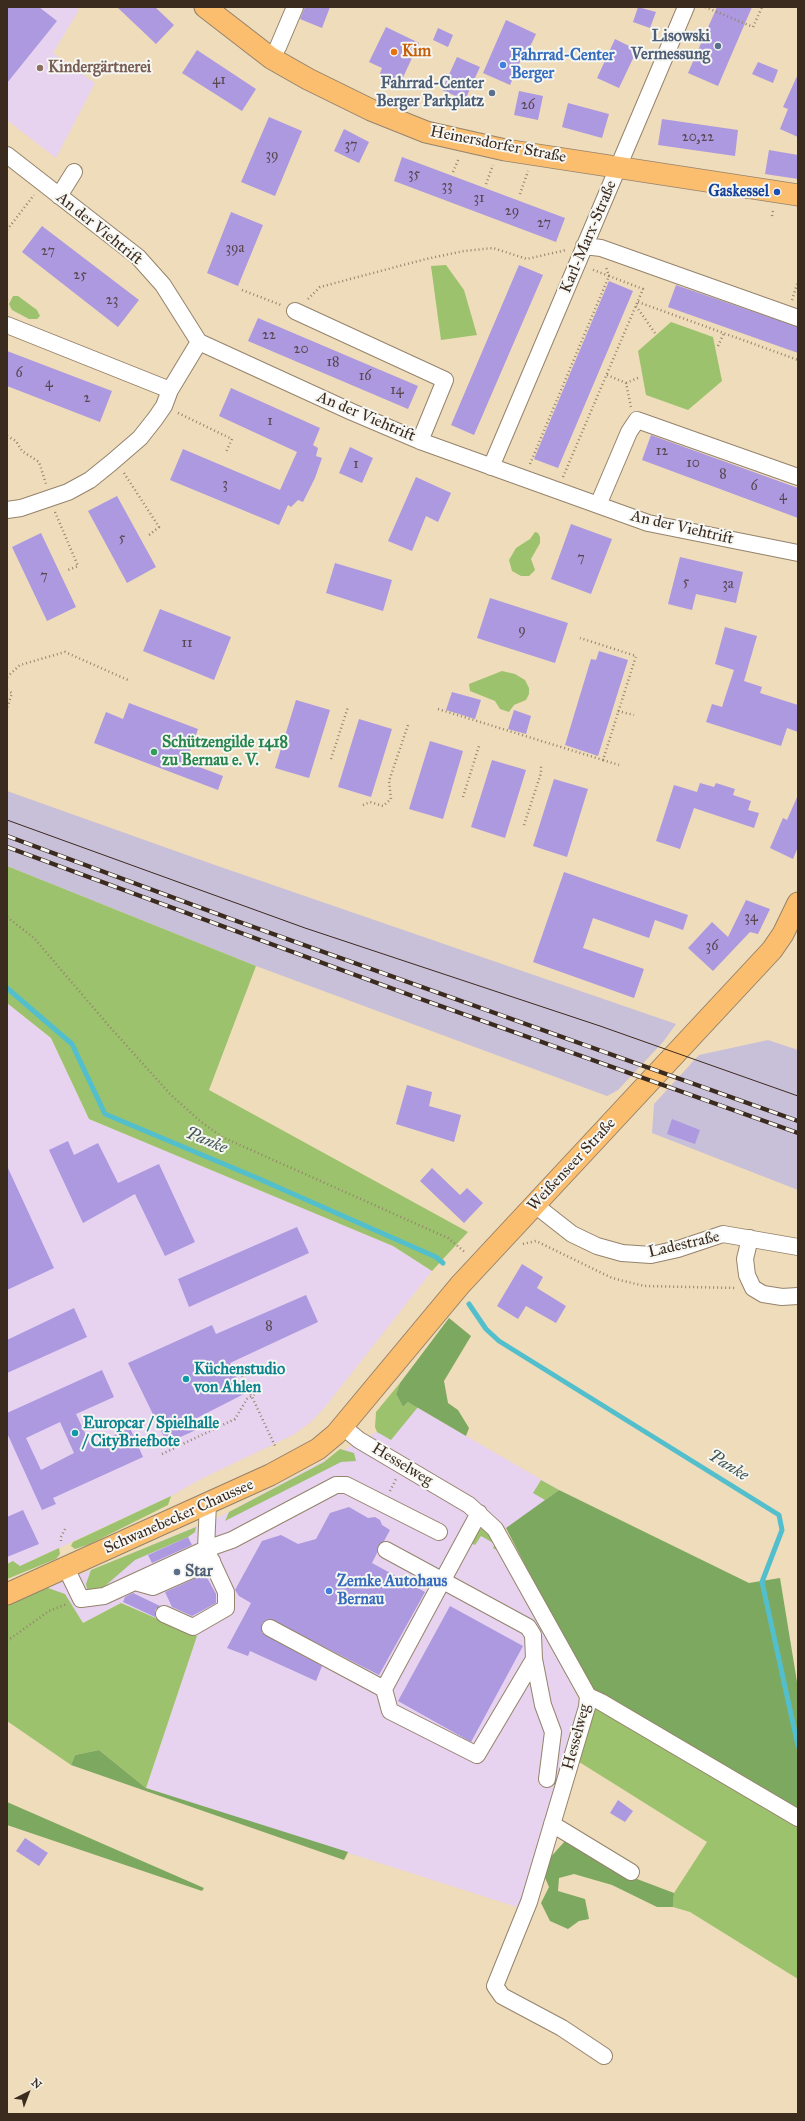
<!DOCTYPE html>
<html>
<head>
<meta charset="utf-8">
<style>
	body { margin:0 }
	#map { position:relative; width:805px; height:2121px; overflow:hidden; background:#efdcbb; font-family:"IM FELL Great Primer",serif }
	canvas { display:block }
	.frame { position:absolute; inset:0; border:8px solid #3b2a1e; pointer-events:none }
	.north { position:absolute; left:8px; top:2073px; width:40px; height:40px; -webkit-text-stroke:3px #f6f6f2; paint-order:stroke; rotate:42deg; font-size:11px; font-weight:700; line-height:16px; text-align:center; color:#3b2a1e }
	.north::after { content:''; display:block; margin:auto; width:14px; height:18px; background:#3b2a1e; clip-path:polygon(50% 0,100% 100%,50% 72%,0 100%) }
</style>
</head>
<body>
<div id="map">
<canvas width="805" height="2121"></canvas>
<div class="frame"></div>
<div class="north">N</div>
</div>
<script>
const g = document.querySelector('canvas').getContext('2d');
g.lineJoin = 'round';
function paint(path, color) {
  g.fillStyle = color;
  g.fill(path, 'evenodd');
}
function toPath(rows) {
  const path = new Path2D();
  for (const r of rows) {
    path.moveTo(r[0], r[1]);
    for (let i = 2; i < r.length; i += 2) path.lineTo(r[i], r[i + 1]);
  }
  return path;
}
function strokePath(path, color, width, dash) {
  g.strokeStyle = color;
  g.lineWidth = width;
  g.lineCap = dash ? 'butt' : 'round';
  g.setLineDash(dash || []);
  g.stroke(path);
}
function write(font, color, halo, rows, align = 'center') {
  g.font = font + ' "IM FELL Great Primer",serif';
  g.lineWidth = 4;
  g.setLineDash([]);
  g.textBaseline = 'middle';
  g.strokeStyle = halo;
  g.fillStyle = color;
  for (const [text, x, y, turn = 0] of rows) {
    g.save();
    g.translate(x, y);
    g.rotate((+turn || 0) * Math.PI / 180);
    g.textAlign = isNaN(turn) ? turn : align;
    if (halo) g.strokeText(text, 0, 0);
    g.fillText(text, 0, 0);
    g.restore();
  }
}
paint(toPath([
	[7,7,74,7,79,10,53,53,95,83,56,158,7,120],
	[7,1003,51,1038,89,1119,393,1246,432,1271,325,1407,311,1422,293,1435,201,1479,171,1496,20,1566,13,1561,7,1564],
	[408,1402,559,1490,495,1537,546,1633,580,1702,520,1908,146,1788,197,1636,121,1603,83,1623,65,1595,48,1588,221,1516,377,1432]
]), '#e7d2ef');
paint(toPath([
	[7,791,212,864,676,1024,663,1042,618,1090,607,1096,256,966,7,866],
	[768,1040,798,1050,798,1190,652,1133,654,1104,699,1055]
]), '#c8bfd8');
paint(toPath([
	[446,265,464,290,477,335,441,340,431,266],
	[13,296,18,296,37,310,40,316,37,319,29,319,12,310,9,304],
	[671,322,713,337,722,381,688,410,646,395,638,351],
	[535,532,538,533,540,537,540,543,531,559,535,570,529,576,521,576,512,571,509,560,516,548,530,539],
	[502,671,515,674,525,680,529,688,529,694,526,700,514,705,509,712,500,709,495,701,470,691,469,684],
	[7,866,256,966,209,1090,468,1232,432,1271,393,1246,89,1119,51,1038,7,1003],
	[400,1383,396,1394,403,1407,408,1402,418,1407,391,1440,377,1432,375,1427,376,1412],
	[340,1449,354,1453,356,1461,341,1462,225,1521,229,1512,324,1462],
	[541,1480,559,1490,545,1500,533,1493],
	[171,1496,168,1505,90,1544,75,1549,71,1546,73,1542],
	[196,1527,195,1532,188,1537,135,1560,98,1592,87,1589,86,1584,91,1570],
	[479,1529,485,1529,495,1537,504,1554,493,1548,495,1544,481,1536,475,1545,472,1544],
	[59,1548,60,1554,56,1559,7,1579,7,1564,13,1561,20,1566],
	[48,1588,65,1594,83,1623,121,1603,197,1636,146,1788,99,1750,75,1755,71,1765,7,1721,7,1604,37,1589],
	[597,1707,798,1823,798,1979,690,1912,673,1907,674,1893,707,1842,576,1760,592,1711]
]), '#9cc26d');
paint(toPath([
	[449,1318,471,1336,444,1381,448,1403,458,1410,469,1428,466,1436,408,1402,403,1407,396,1394,400,1383],
	[559,1490,749,1583,780,1578,798,1688,798,1810,588,1687,506,1528],
	[99,1750,146,1788,348,1852,344,1860,71,1765,75,1755],
	[7,1802,204,1888,202,1891,7,1825],
	[565,1841,608,1868,674,1893,673,1907,657,1907,612,1885,574,1874,559,1878,558,1891,585,1899,589,1919,579,1921,568,1929,550,1921,541,1903,549,1887,543,1873,548,1860]
]), '#7da860');
strokePath(toPath([
	[7,988,72,1044,105,1114,257,1178,436,1257,443,1263],
	[469,1304,486,1329,499,1341,779,1515,782,1530,762,1582,798,1746]
]), '#53bfcd', 5);
paint(toPath([
	[7,7,39,7,57,21,7,83],
	[117,7,155,7,174,25,156,44],
	[305,7,330,7,322,28,300,19],
	[638,7,656,12,650,28,633,22],
	[717,7,752,7,718,86,688,73],
	[506,20,536,34,529,49,526,48,510,85,483,73],
	[386,27,419,43,399,86,379,76,382,68,369,62],
	[438,28,453,35,448,47,433,40],
	[615,39,637,50,619,88,597,78],
	[197,50,256,89,242,111,182,73],
	[457,57,480,67,465,100,442,90],
	[758,62,778,70,773,83,752,74],
	[798,74,798,137,780,129,788,109,783,107],
	[519,91,543,96,538,120,514,115],
	[568,103,609,114,602,138,562,127],
	[269,117,302,131,275,196,241,182],
	[662,119,738,130,735,156,658,145],
	[344,129,369,142,359,163,334,151],
	[769,150,798,155,798,179,765,174],
	[402,157,565,218,556,242,394,181],
	[231,212,263,225,238,286,207,273],
	[42,226,139,300,118,327,22,252],
	[519,265,543,275,474,435,451,425],
	[609,281,633,291,558,468,534,459],
	[676,285,798,327,798,353,668,307],
	[258,318,418,386,408,409,248,341],
	[7,351,112,391,100,422,7,386],
	[231,388,320,428,313,445,318,448,316,456,322,458,315,478,303,502,298,500,291,507,288,505,279,525,170,480,183,449,280,490,297,452,219,416],
	[651,435,798,488,798,518,642,460],
	[350,447,373,458,362,483,339,473],
	[416,477,451,493,438,522,426,516,412,551,388,541],
	[117,496,156,567,127,583,88,511],
	[571,524,612,539,591,594,551,579],
	[41,533,76,607,47,621,12,547],
	[680,557,743,572,736,603,696,594,692,610,668,604],
	[335,563,392,580,383,611,326,593],
	[490,598,568,623,555,663,477,638],
	[160,609,231,637,214,680,143,651],
	[725,627,757,636,744,681,762,687,760,693,798,705,798,732,787,728,781,746,706,722,712,704,722,707,734,670,715,664],
	[599,651,628,660,598,756,565,745,591,659,596,660],
	[452,692,481,700,475,719,446,710],
	[296,700,330,710,309,778,275,768],
	[129,703,198,729,186,762,223,776,218,790,94,743,106,712,123,719],
	[514,710,531,716,526,734,508,729],
	[359,719,392,729,371,797,338,787],
	[430,741,463,751,443,819,409,809],
	[492,760,526,770,505,838,471,827],
	[554,779,588,789,567,857,533,846],
	[700,783,714,787,716,783,735,789,733,795,751,801,748,810,759,813,754,828,694,808,680,849,656,841,674,785,697,792],
	[798,795,798,847,793,859,770,848,783,818,787,820],
	[564,872,688,915,683,930,655,920,649,938,593,918,583,948,644,969,634,998,533,962],
	[746,900,770,909,758,934,750,932,713,971,688,948,712,922,728,937],
	[407,1085,432,1092,429,1106,461,1115,454,1142,396,1124],
	[672,1119,700,1130,695,1144,667,1134],
	[68,1141,74,1155,98,1143,118,1183,159,1164,195,1242,165,1256,135,1194,83,1223,49,1150],
	[7,1166,54,1268,7,1290],
	[432,1168,460,1195,467,1188,483,1203,464,1223,420,1181],
	[297,1227,309,1253,189,1307,178,1279],
	[522,1264,543,1277,537,1288,566,1306,556,1323,526,1306,518,1319,497,1306],
	[306,1295,318,1322,230,1363,244,1394,191,1421,196,1430,167,1443,128,1363,212,1325,216,1334],
	[74,1308,87,1337,7,1373,7,1340],
	[102,1370,114,1397,76,1414,91,1446,130,1428,143,1457,53,1498,56,1504,42,1510,7,1433,7,1413],
	[60,1422,74,1453,41,1470,26,1438],
	[349,1507,368,1518,375,1517,380,1520,382,1525,390,1530,384,1541,378,1546,377,1553,372,1563,425,1592,379,1675,270,1619,262,1623,262,1633,322,1666,316,1681,250,1651,248,1656,227,1648,251,1603,239,1596,235,1590,262,1541,281,1535,298,1544,316,1539,330,1513],
	[23,1510,39,1544,7,1557,7,1517],
	[188,1537,192,1545,152,1563,148,1555],
	[205,1574,216,1594,216,1603,192,1616,172,1607,165,1592],
	[133,1593,160,1606,155,1610,155,1617,123,1602,125,1597],
	[450,1606,523,1646,471,1742,398,1701],
	[618,1800,633,1811,625,1822,610,1813],
	[25,1838,48,1853,39,1866,16,1851]
]), '#ac99df');
const minor = toPath([
	[271,58,278,47,295,7],
	[7,155,138,257,163,285,199,342,352,412,420,441,598,505,648,523,798,553],
	[59,196,74,172],
	[584,246,601,248,798,318],
	[295,311,445,380,420,441],
	[7,325,170,390],
	[491,467,686,7],
	[598,505,629,432,637,420,798,477],
	[7,510,21,508,68,492,90,480,111,463,140,438,155,419,164,406,170,390,199,342],
	[535,1205,572,1234,597,1246,622,1253,651,1255,678,1249,723,1234,798,1247],
	[750,1238,745,1259,747,1275,753,1288,763,1294,782,1297,798,1296],
	[343,1427,359,1440,469,1505,495,1529,588,1696,587,1707,529,1902,495,1986,502,1996,562,2028,604,2056],
	[386,1550,528,1627,533,1635,534,1659],
	[66,1568,81,1599,104,1596,206,1549,232,1540,336,1485,346,1485,439,1532],
	[135,1582,153,1587,212,1561],
	[164,1614,193,1627,226,1608,226,1592,206,1549,208,1503],
	[270,1628,384,1689,479,1513],
	[384,1689,390,1711,477,1755,534,1659,543,1705,553,1732,547,1779],
	[588,1696,601,1702,798,1818],
	[552,1824,631,1872]
]);
const major = toPath([
	[205,7,271,58,308,79,371,110,426,132,505,150,798,195],
	[7,1594,270,1475,318,1449,336,1434,460,1285,772,950,783,934,798,903]
]);
strokePath(minor, '#95836c', 18);
strokePath(major, '#95836c', 23);
strokePath(toPath([
	[705,7,753,27,762,7],
	[453,172,459,158],
	[486,184,493,165],
	[520,194,528,171],
	[772,216,773,211],
	[7,230,34,195],
	[242,290,281,305],
	[7,299,7,301],
	[308,299,320,287,426,259,464,251,493,248,527,259,566,250],
	[792,300,798,281],
	[638,302,798,360],
	[636,306,655,333],
	[718,346,724,333],
	[607,375,626,383,631,407],
	[626,383,640,377],
	[178,413,232,439,226,452],
	[7,436,16,441,22,451,39,462,46,484],
	[530,464,609,276,591,269],
	[124,473,159,527,149,535],
	[563,477,643,289,609,276,606,267],
	[55,512,78,566,68,570],
	[7,677,20,665,65,652,128,680],
	[7,690,12,693,7,708],
	[438,709,603,760,636,656,580,638],
	[618,711,634,715],
	[331,759,348,707],
	[603,760,619,765],
	[463,797,479,746],
	[363,805,370,802,383,806,391,799,389,781,408,725],
	[524,825,541,773,541,764],
	[7,917,34,938,109,1026,170,1094,200,1121,222,1137,448,1238,466,1253],
	[523,1244,536,1241,612,1278,644,1286,736,1288],
	[237,1365,276,1448],
	[162,1454,235,1419,247,1399,262,1389],
	[390,1491,396,1479],
	[61,1541,61,1537,65,1529],
	[7,1641,49,1611,67,1604]
]), '#95836c', 2.5, [1, 3]);
strokePath(minor, '#fff', 16);
strokePath(major, '#fbbd6e', 21);
strokePath(toPath([
	[7,820,305,928,600,1026,798,1096]
]), '#3b2a1e', 1);
const rail = toPath([
	[7,836,231,919,798,1121],
	[7,847,418,998,798,1133]
]);
strokePath(rail, '#3b2a1e', 4.5);
strokePath(rail, '#f6f6f2', 3, [9]);
for (const [x, y, r, color] of [
	[718,46,4,"#5c6f8a"],
	[394,52,4,"#e8710a"],
	[503,65,4,"#3f7fe0"],
	[40,68,4,"#8d6e63"],
	[492,93,4,"#5c6f8a"],
	[777,192,4,"#1a4fb4"],
	[154,752,4,"#2e9e5b"],
	[186,1379,4,"#0f9aa8"],
	[75,1433,4,"#0f9aa8"],
	[177,1572,4,"#5c6f8a"],
	[329,1591,4,"#3f7fe0"]
]) {
  const dot = new Path2D();
  dot.arc(x, y, r, 0, 2 * Math.PI);
  g.fillStyle = color;
  g.fill(dot);
  strokePath(dot, '#f6f6f2', 1.5);
}
write('14px', '#57464e', null, [
	["41",219,81],
	["26",528,106],
	["20,22",698,138],
	["37",351,146],
	["39",272,156],
	["35",414,175],
	["33",447,187],
	["31",479,199],
	["29",512,212],
	["27",544,224],
	["39a",235,249],
	["27",48,252],
	["25",80,276],
	["23",112,301],
	["22",269,336],
	["20",301,350],
	["18",333,363],
	["6",19,374],
	["16",365,377],
	["4",49,384],
	["14",397,391],
	["2",87,399],
	["1",270,422],
	["12",662,452],
	["10",693,464],
	["1",356,465],
	["8",723,475],
	["3",225,485],
	["6",754,487],
	["4",783,497],
	["5",122,539],
	["7",581,559],
	["7",44,577],
	["5",686,583],
	["3a",728,585],
	["9",522,631],
	["11",187,644],
	["34",751,918],
	["36",712,947],
	["8",269,1327]
]);
write('bold 16px', '#4e5e75', '#f6f6f2', [
	["Lisowski",710,37],
	["Vermessung",710,55],
	["Fahrrad-Center",484,84],
	["Berger Parkplatz",484,102],
	["Star",185,1572,"left"]
], 'right');
write('bold 16px', '#c56008', '#f6f6f2', [
	["Kim",402,52]
], 'left');
write('bold 16px', '#366cbe', '#f6f6f2', [
	["Fahrrad-Center",511,56],
	["Berger",511,74],
	["Zemke Autohaus",337,1582],
	["Bernau",337,1600]
], 'left');
write('bold 16px', '#785e54', '#f6f6f2', [
	["Kindergärtnerei",48,68]
], 'left');
write('16px', '#3b2a1e', '#f6f6f2', [
	["Heinersdorfer Straße",498,145,11],
	["An der Viehtrift",99,229,39],
	["Karl-Marx-Straße",589,237,-67],
	["An der Viehtrift",366,417,23],
	["An der Viehtrift",682,528,13],
	["Weißenseer Straße",572,1165,-47],
	["Ladestraße",684,1245,-13],
	["Hesselweg",402,1465,31],
	["Schwanebecker Chaussee",179,1517,-24],
	["Hesselweg",577,1737,-75]
]);
write('bold 16px', '#164399', '#f6f6f2', [
	["Gaskessel",769,192]
], 'right');
write('bold 16px', '#27864d', '#f6f6f2', [
	["Schützengilde 1418",162,743],
	["zu Bernau e. V.",162,761]
], 'left');
write('bold 16px', '#0d838f', '#f6f6f2', [
	["Küchenstudio",194,1370],
	["von Ahlen",194,1388],
	["Europcar / Spielhalle",83,1424],
	["/ CityBriefbote",83,1442]
], 'left');
write('italic 17px', '#425753', '#f6f6f2', [
	["Panke",206,1141,23],
	["Panke",728,1466,32]
]);
</script>
</body>
</html>
